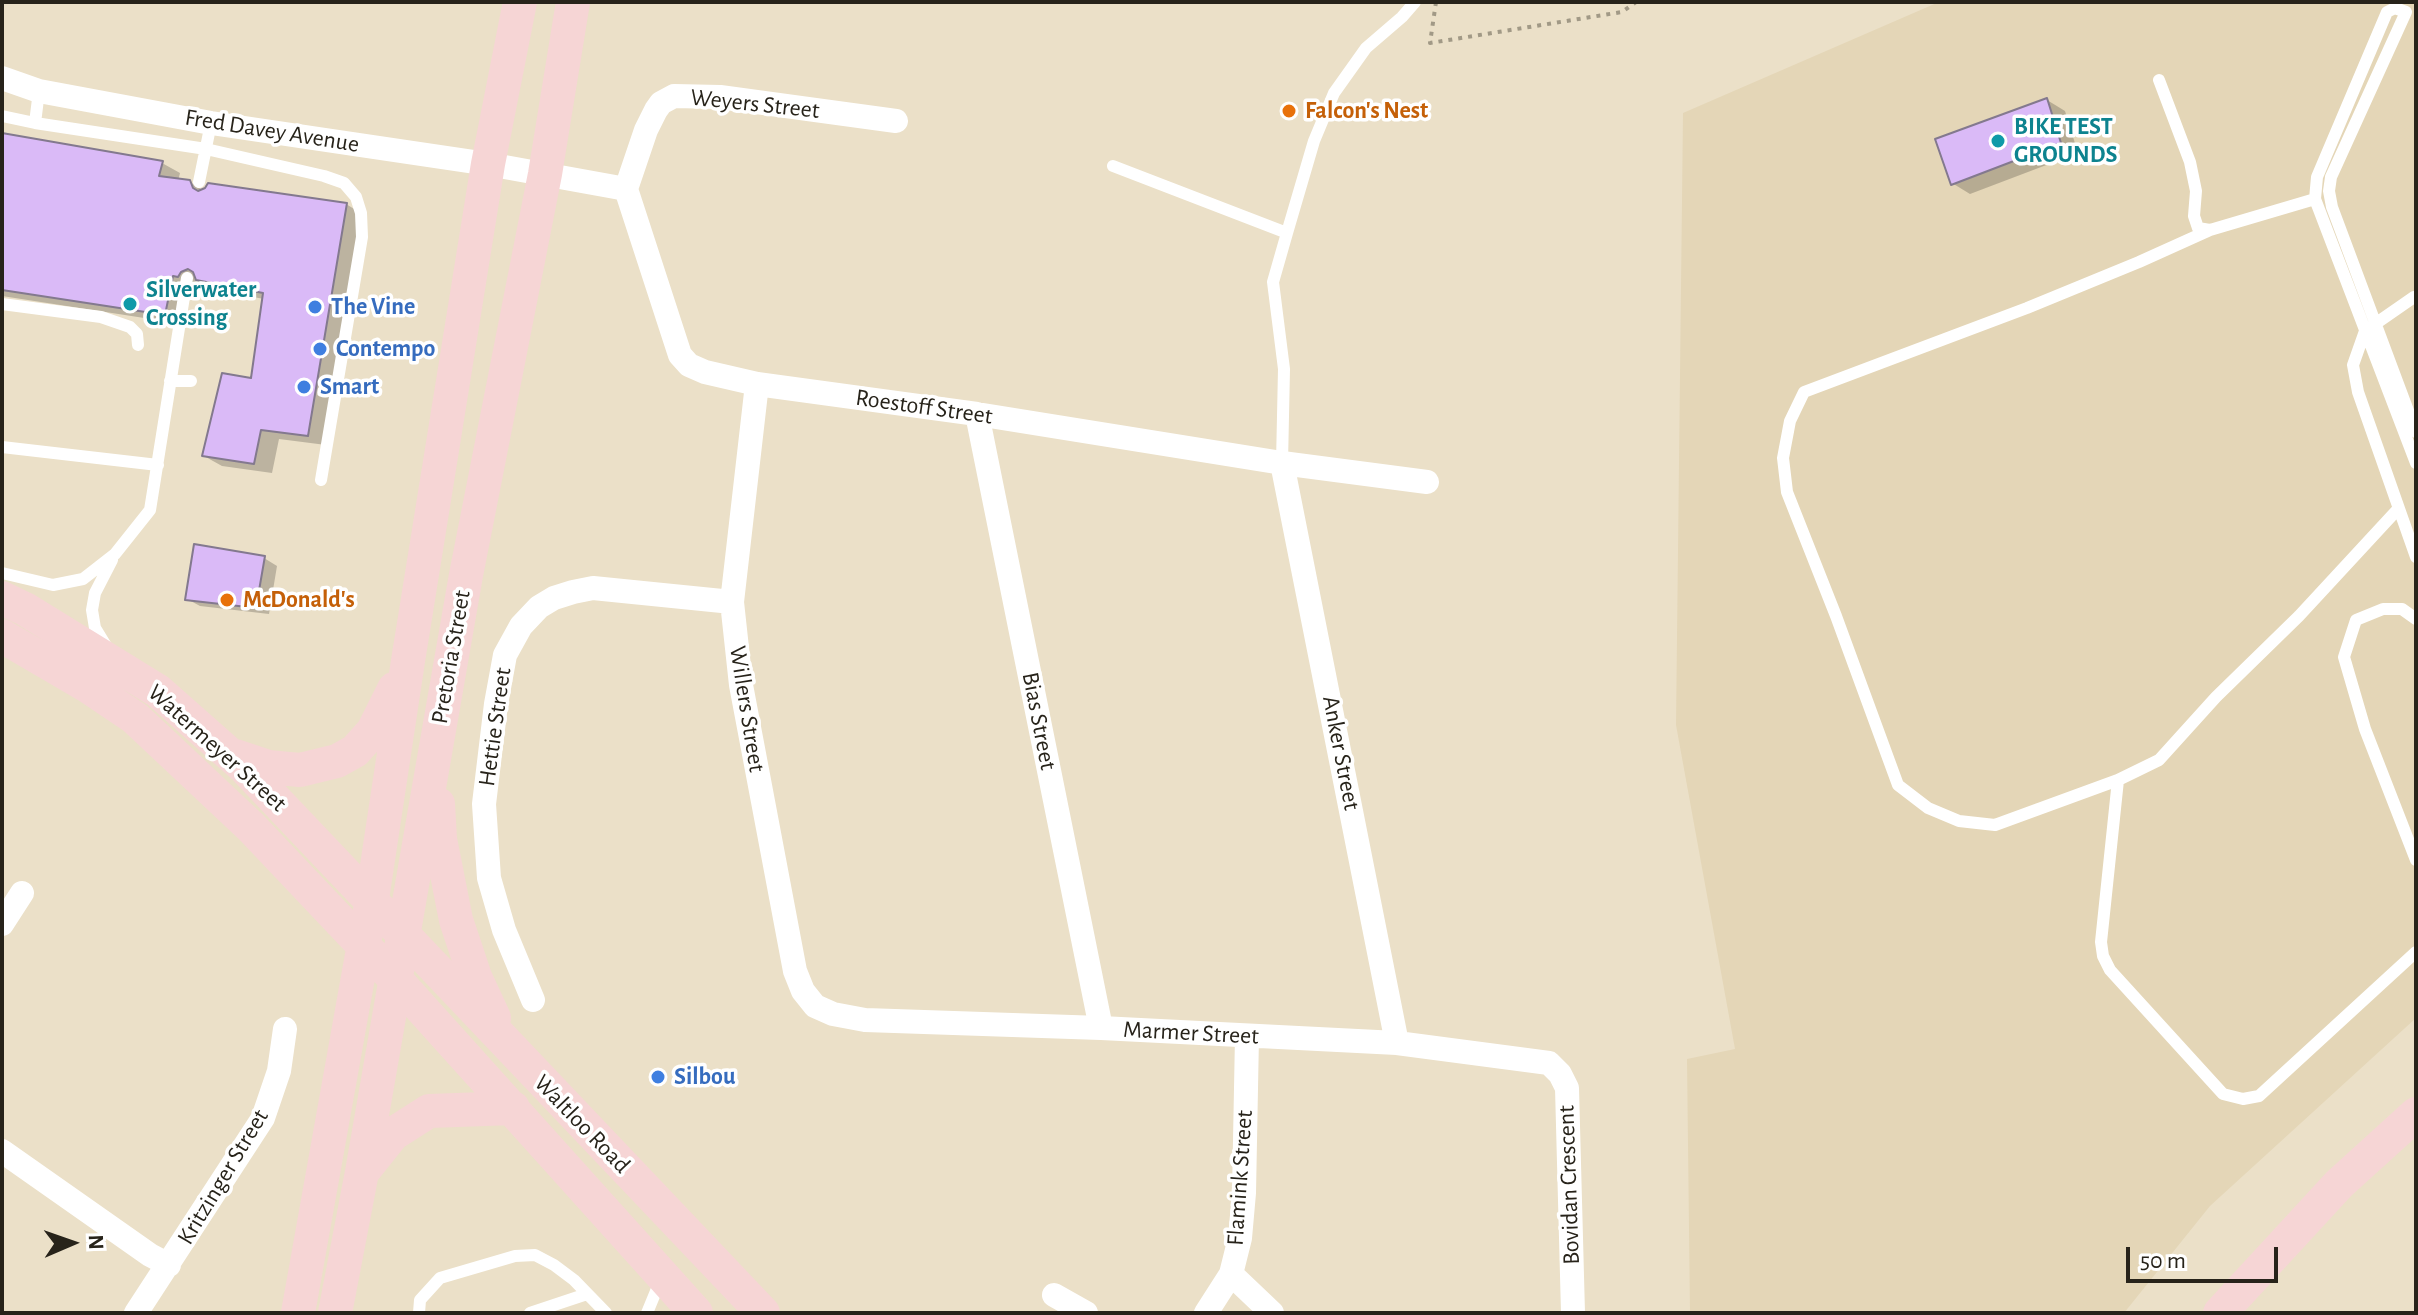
<!DOCTYPE html>
<html>
<head>
<meta charset="utf-8">
<style>
	body { margin:0 }
	#map { position:relative; width:2418px; height:1315px; overflow:hidden; background:#ebe0c8; font-family:"Alegreya Sans",sans-serif }
	canvas { display:block }
	.frame { position:absolute; inset:0; border:4px solid #27231a; pointer-events:none }
	.north { position:absolute; left:32px; top:1203px; width:80px; height:80px; -webkit-text-stroke:6px #fff; paint-order:stroke; rotate:88deg; font-size:22px; font-weight:700; line-height:32px; text-align:center; color:#27231a }
	.north::after { content:''; display:block; margin:auto; width:28px; height:36px; background:#27231a; clip-path:polygon(50% 0,100% 100%,50% 72%,0 100%) }
	.scale { position:absolute; left:2126px; top:1247px; width:152px; height:36px; box-sizing:border-box; border:4px solid #27231a; border-top:0; padding-left:10px; font-size:24px; line-height:28px; white-space:nowrap; color:#27231a; -webkit-text-stroke:6px #fff; paint-order:stroke }
</style>
</head>
<body>
<div id="map">
<canvas width="2418" height="1315"></canvas>
<div class="frame"></div>
<div class="north">N</div>
<div class="scale">50 m</div>
</div>
<script>
const g = document.querySelector('canvas').getContext('2d');
g.lineJoin = 'round';
function paint(path, color) {
  g.fillStyle = color;
  g.fill(path, 'evenodd');
}
function toPath(rows) {
  const path = new Path2D();
  for (const r of rows) {
    path.moveTo(r[0], r[1]);
    for (let i = 2; i < r.length; i += 2) path.lineTo(r[i], r[i + 1]);
  }
  return path;
}
function strokePath(path, color, width, dash) {
  g.strokeStyle = color;
  g.lineWidth = width;
  g.lineCap = dash ? 'butt' : 'round';
  g.setLineDash(dash || []);
  g.stroke(path);
}
function write(font, color, halo, rows, align = 'center') {
  g.font = font + ' "Alegreya Sans",sans-serif';
  g.lineWidth = 7;
  g.setLineDash([]);
  g.textBaseline = 'middle';
  g.strokeStyle = halo;
  g.fillStyle = color;
  for (const [text, x, y, turn = 0] of rows) {
    g.save();
    g.translate(x, y);
    g.rotate((+turn || 0) * Math.PI / 180);
    g.textAlign = isNaN(turn) ? turn : align;
    if (halo) g.strokeText(text, 0, 0);
    g.fillText(text, 0, 0);
    g.restore();
  }
}
paint(toPath([
	[1939,2,2416,2,2416,1018,2210,1206,2124,1313,1690,1313,1687,1059,1735,1049,1676,725,1683,113]
]), '#e4d6b7');
paint(toPath([
	[2047,100,2065,111,2078,153,1970,194,1952,183],
	[2,135,162,163,180,173,178,181,190,182,204,191,346,204,364,215,326,445,279,439,272,473,222,466,204,456,253,381,264,299,216,290,201,281,197,286,191,285,183,324,2,296],
	[264,558,277,566,269,614,200,606,187,599]
]), '#0003');
const building = toPath([
	[2047,98,2061,143,1951,185,1935,139,2047,98],
	[2,133,163,161,159,176,190,180,193,188,198,191,205,188,208,183,347,203,308,436,261,430,254,464,202,456,222,373,251,378,263,293,196,280,193,272,188,269,181,272,178,277,173,276,165,315,2,290,2,133],
	[194,544,265,556,256,608,185,600,194,544]
]);
paint(building, '#dabaf7');
strokePath(building, '#83798e', 2);
strokePath(toPath([
	[1436,2,1430,43,1622,12,1636,2]
]), '#a19986', 4, [4, 6]);
strokePath(toPath([
	[2159,80,2190,162,2196,191,2194,216,2198,228,2210,230,2315,199],
	[2,116,35,123,39,91],
	[35,123,206,149,324,176,344,183,356,197,361,213,362,237,321,480],
	[1113,166,1287,233],
	[199,182,211,123],
	[2210,230,2139,262,2027,308,1804,392,1790,421,1783,458,1787,492,1836,616,1898,785,1928,808,1959,821,1995,825,2118,780,2159,760,2216,697,2299,616,2398,509],
	[2414,297,2365,331,2353,365,2358,392,2416,557],
	[2,304,101,317,130,327,137,334,138,345],
	[170,381,191,381],
	[2416,432,2332,207,2329,191,2331,177,2406,12,2395,8,2387,12,2317,177,2315,199,2416,463],
	[2,447,158,465],
	[1282,463,1284,369,1273,282,1287,233,1314,141,1334,93,1366,48,1402,17,1415,2],
	[2,573,53,585,83,579,115,554,150,510,187,278],
	[2416,619,2402,609,2383,609,2356,620,2344,657,2365,729,2416,860],
	[106,646,95,628,92,610,95,593,112,560],
	[2118,780,2101,942,2103,956,2110,970,2223,1094,2243,1099,2259,1096,2416,952],
	[419,1313,420,1300,440,1278,515,1256,535,1255,554,1265,574,1280,606,1313],
	[530,1313,587,1294],
	[647,1313,661,1279]
]), '#fff', 12);
strokePath(toPath([
	[2,78,39,91,211,123,488,164,626,189,680,355,689,365,705,372,757,384,977,414,1282,463,1427,482],
	[626,189,646,130,656,110,661,103,674,96,720,97,896,121],
	[757,384,732,602,741,685,795,971,803,991,815,1006,833,1014,865,1020,1101,1028,1397,1043,1549,1063,1560,1074,1567,1088,1573,1313],
	[977,414,1101,1028],
	[1282,463,1397,1043],
	[2,924,22,893],
	[533,1000,504,930,489,878,484,804,496,704,505,655,521,626,539,607,554,598,573,592,593,588,732,602],
	[2,1151,150,1255,169,1265],
	[1231,1274,1272,1313],
	[1054,1295,1086,1313],
	[136,1313,263,1118,279,1071,285,1029],
	[1206,1313,1231,1274,1240,1238,1244,1193,1247,1036]
]), '#fff', 24);
strokePath(toPath([
	[2,598,25,609,158,691,244,767,763,1313],
	[2,636,86,685,135,718,251,827,396,980,696,1313],
	[235,756,268,767,300,770,337,761,355,751,373,731,394,689],
	[438,804,440,839,456,920,475,977,494,1018],
	[365,1169,393,1134,429,1111,513,1108],
	[298,1313,372,899,408,661,488,164,520,2],
	[335,1313,362,1172,466,575,545,174,573,2],
	[2220,1313,2339,1184,2416,1114]
]), '#f6d5d5', 34);
for (const [x, y, r, color] of [
	[1289,111,8,"#e8710a"],
	[1998,141,8,"#0f9aa8"],
	[130,304,8,"#0f9aa8"],
	[315,307,8,"#3f7fe0"],
	[320,349,8,"#3f7fe0"],
	[304,387,8,"#3f7fe0"],
	[227,600,8,"#e8710a"],
	[658,1077,8,"#3f7fe0"]
]) {
  const dot = new Path2D();
  dot.arc(x, y, r, 0, 2 * Math.PI);
  g.fillStyle = color;
  g.fill(dot);
  strokePath(dot, '#fff', 3);
}
write('24px', '#27231a', '#fff', [
	["Weyers Street",755,104,6],
	["Fred Davey Avenue",272,131,9],
	["Roestoff Street",924,407,8],
	["Pretoria Street",451,657,-80],
	["Willers Street",747,709,81],
	["Bias Street",1039,721,79],
	["Hettie Street",495,727,-82],
	["Watermeyer Street",217,748,42],
	["Anker Street",1341,753,79],
	["Marmer Street",1191,1033,3],
	["Waltloo Road",582,1124,46],
	["Kritzinger Street",223,1177,-59],
	["Flamink Street",1240,1178,-86],
	["Bovidan Crescent",1569,1185,-92]
]);
write('bold 24px', '#c56008', '#fff', [
	["Falcon's Nest",1305,111],
	["McDonald's",243,600]
], 'left');
write('bold 24px', '#0d838f', '#fff', [
	["BIKE TEST",2014,127],
	["GROUNDS",2014,155],
	["Silverwater",146,290],
	["Crossing",146,318]
], 'left');
write('bold 24px', '#366cbe', '#fff', [
	["The Vine",331,307],
	["Contempo",336,349],
	["Smart",320,387],
	["Silbou",674,1077]
], 'left');
</script>
</body>
</html>
